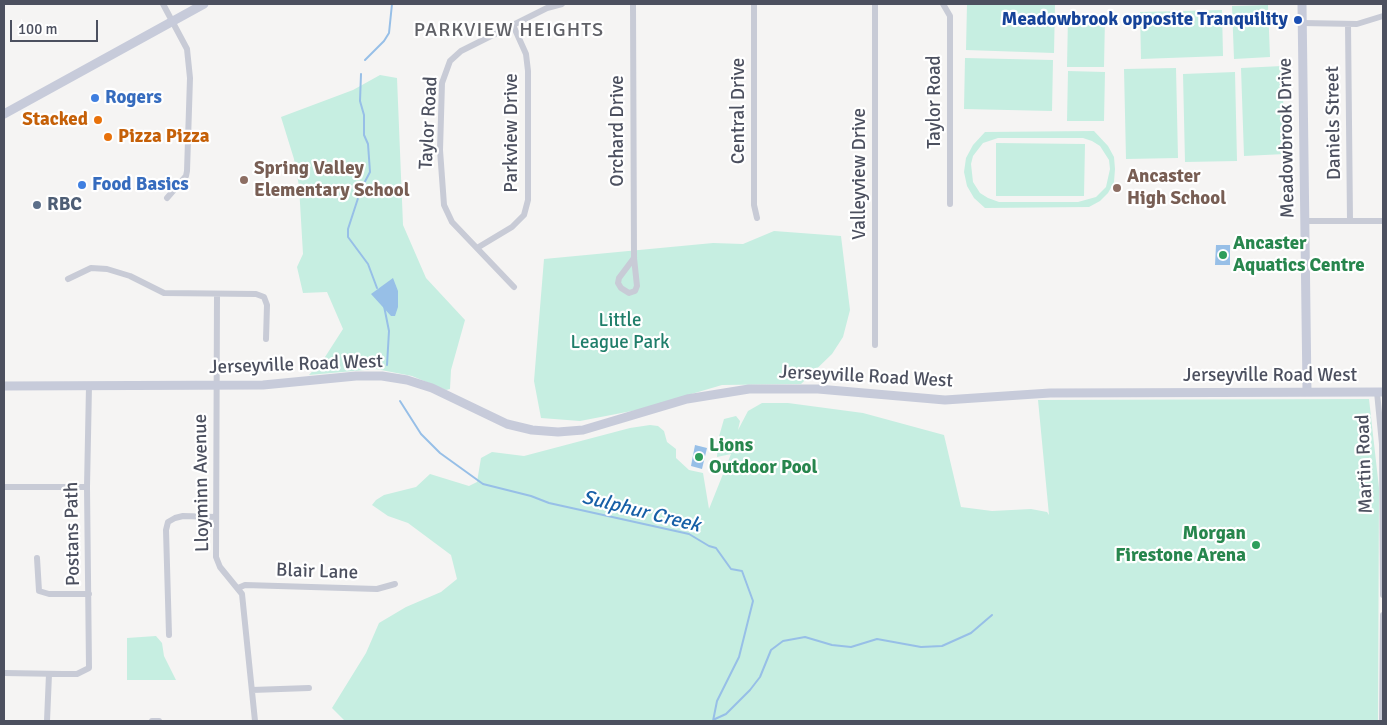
<!DOCTYPE html>
<html>
<head>
<meta charset="utf-8">
<style>
	body { margin:0 }
	#map { position:relative; width:1387px; height:725px; overflow:hidden; background:#f5f4f3; font-family:Signika,sans-serif }
	canvas { display:block }
	.frame { position:absolute; inset:0; border:5px solid #4c505f; pointer-events:none }
	.scale { position:absolute; left:10px; top:20px; width:88px; height:22px; box-sizing:border-box; border:2px solid #4c505f; border-top:0; padding-left:6px; font-size:15px; line-height:18px; white-space:nowrap; color:#4c505f; -webkit-text-stroke:4px #fff; paint-order:stroke }
</style>
</head>
<body>
<div id="map">
<canvas width="1387" height="725"></canvas>
<div class="frame"></div>
<div class="scale">100 m</div>
</div>
<script>
const g = document.querySelector('canvas').getContext('2d');
g.lineJoin = 'round';
function paint(path, color) {
  g.fillStyle = color;
  g.fill(path, 'evenodd');
}
function toPath(rows) {
  const path = new Path2D();
  for (const r of rows) {
    path.moveTo(r[0], r[1]);
    for (let i = 2; i < r.length; i += 2) path.lineTo(r[i], r[i + 1]);
  }
  return path;
}
function strokePath(path, color, width, dash) {
  g.strokeStyle = color;
  g.lineWidth = width;
  g.lineCap = dash ? 'butt' : 'round';
  g.setLineDash(dash || []);
  g.stroke(path);
}
function write(font, color, halo, rows, align = 'center') {
  g.font = font + ' Signika,sans-serif';
  g.lineWidth = 4.5;
  g.setLineDash([]);
  g.textBaseline = 'middle';
  g.strokeStyle = halo;
  g.fillStyle = color;
  for (const [text, x, y, turn = 0] of rows) {
    g.save();
    g.translate(x, y);
    g.rotate((+turn || 0) * Math.PI / 180);
    g.textAlign = isNaN(turn) ? turn : align;
    if (halo) g.strokeText(text, 0, 0);
    g.fillText(text, 0, 0);
    g.restore();
  }
}
paint(toPath([
	[967,4,1055,4,1054,53,966,50],
	[1268,5,1270,57,1234,59,1232,6],
	[1222,10,1223,56,1141,59,1140,12],
	[1068,17,1105,18,1104,67,1067,67],
	[965,58,1053,60,1052,111,964,109],
	[1282,66,1285,154,1244,156,1241,68],
	[1176,68,1178,158,1126,159,1124,69],
	[1068,71,1105,72,1104,121,1067,121],
	[1235,72,1237,161,1185,162,1183,74],
	[380,75,397,78,403,225,426,278,465,320,451,370,450,389,446,390,412,376,376,369,309,375,325,357,343,329,327,292,303,293,297,267,303,254,299,186,294,159,281,117,353,90],
	[1094,131,1108,146,1114,157,1115,169,1114,182,1108,193,1100,201,1089,207,985,208,974,198,967,186,964,172,966,158,973,145,985,132],
	[998,138,1083,138,1092,141,1100,146,1109,160,1110,169,1106,187,1096,197,1078,202,999,202,988,198,980,193,973,182,971,164,973,156,983,143],
	[996,143,1085,144,1084,196,996,196],
	[774,231,841,236,850,310,843,337,832,354,801,384,722,385,637,410,580,421,541,418,534,381,544,259,713,243,743,244],
	[1369,399,1379,488,1378,721,345,721,332,708,366,653,379,623,406,607,441,592,457,579,451,555,408,523,388,516,372,505,376,500,384,495,416,487,430,474,469,486,477,482,481,458,492,452,524,456,630,428,650,425,658,426,664,431,667,442,676,449,676,458,689,470,703,473,709,509,731,454,717,457,718,440,724,419,736,416,740,421,738,430,748,411,762,403,788,403,863,413,944,435,961,507,992,511,1031,509,1047,512,1049,515,1038,400],
	[156,636,162,643,164,656,176,680,127,680,127,638]
]), '#c6eee1');
paint(toPath([
	[1216,245,1230,245,1230,265,1215,265],
	[393,278,398,291,398,307,395,316,391,316,371,294],
	[695,445,707,448,702,469,691,466]
]), '#97bfe7');
strokePath(toPath([
	[365,60,384,41,389,33,392,4],
	[361,74,360,101,364,115,364,135,368,144,370,172,361,189,348,229,348,237,368,264,377,288],
	[384,306,389,331,387,365],
	[400,401,421,434,440,453,483,484,531,496,549,503,689,534,709,546,716,548,731,569,742,571,753,601,739,657,717,701,713,721],
	[715,719,726,714,750,690,760,677,771,650,783,641,805,637,832,645,851,647,877,639,921,647,942,646,971,633,992,615]
]), '#97bfe7', 2);
strokePath(toPath([
	[163,4,187,49,190,78,187,171,186,176,167,198],
	[633,4,634,258,637,286,635,291,629,293,621,288,618,283,619,278,634,258],
	[754,4,754,205,757,218],
	[943,4,950,16,950,204],
	[1302,23,1357,24,1383,16],
	[1348,24,1350,221],
	[1304,221,1383,221],
	[477,248,512,227,524,215,528,200,528,71,526,54,513,25],
	[68,279,91,268,107,269,130,276,164,293,256,294,264,297,267,305,266,339],
	[514,287,452,222,444,205,440,150,442,83,450,61,461,51,547,8,562,4],
	[217,295,216,557,220,567,242,594,255,721],
	[875,345,875,4],
	[1377,392,1382,444,1383,595],
	[4,487,87,487],
	[37,558,39,591,49,594,89,594],
	[238,588,245,585,377,589,395,584],
	[169,635,166,530,168,522,175,518,183,516,216,517],
	[4,673,63,674,77,674,89,668,87,487,89,386],
	[252,690,309,688],
	[47,721,49,674],
	[152,721,159,721],
	[1382,721,1383,615]
]), '#c8cbd6', 6);
strokePath(toPath([
	[1302,4,1307,391],
	[4,114,204,4],
	[4,386,263,385,356,376,382,376,407,380,432,388,507,424,532,430,558,432,583,430,687,399,749,389,818,389,945,400,1050,393,1383,392]
]), '#c7cbda', 9);
for (const [x, y, r, color] of [
	[1298,20,5,"#1a4fb4"],
	[95,98,5,"#3f7fe0"],
	[98,120,5,"#e8710a"],
	[108,137,5,"#e8710a"],
	[244,180,5,"#8d6e63"],
	[82,185,5,"#3f7fe0"],
	[1117,188,5,"#8d6e63"],
	[37,205,5,"#5c6f8a"],
	[1223,255,5,"#2e9e5b"],
	[699,457,5,"#2e9e5b"],
	[1256,545,5,"#2e9e5b"]
]) {
  const dot = new Path2D();
  dot.arc(x, y, r, 0, 2 * Math.PI);
  g.fillStyle = color;
  g.fill(dot);
  strokePath(dot, '#fff', 2);
}
write('bold 19px', '#164399', '#fff', [
	["Meadowbrook opposite Tranquility",1288,20]
], 'right');
write('bold 19px', '#366cbe', '#fff', [
	["Rogers",105,98],
	["Food Basics",92,185]
], 'left');
write('19px', '#4c505f', '#fff', [
	["Taylor Road",935,102,-90],
	["Central Drive",739,111,-90],
	["Taylor Road",429,123,-87],
	["Daniels Street",1334,123,-91],
	["Orchard Drive",618,131,-90],
	["Parkview Drive",512,133,-90],
	["Meadowbrook Drive",1287,138,-91],
	["Valleyview Drive",860,174,-90],
	["Jerseyville Road West",296,365,-2],
	["Jerseyville Road West",1270,376],
	["Jerseyville Road West",866,377,3],
	["Martin Road",1365,464,-92],
	["Lloyminn Avenue",202,483,-91],
	["Postans Path",73,534,-91],
	["Blair Lane",317,572,2]
]);
write('bold 19px', '#c56008', '#fff', [
	["Stacked",88,120],
	["Pizza Pizza",118,137,"left"]
], 'right');
write('bold 19px', '#785e54', '#fff', [
	["Spring Valley",254,169],
	["Elementary School",254,191],
	["Ancaster",1127,177],
	["High School",1127,199]
], 'left');
write('bold 19px', '#4e5e75', '#fff', [
	["RBC",47,205]
], 'left');
write('bold 19px', '#27864d', '#fff', [
	["Ancaster",1233,244],
	["Aquatics Centre",1233,266],
	["Lions",709,446],
	["Outdoor Pool",709,468],
	["Morgan",1246,534,"right"],
	["Firestone Arena",1246,556,"right"]
], 'left');
write('19px', '#1f7e6a', '#fff', [
	["Little",620,321],
	["League Park",620,343]
]);
g.letterSpacing = '1px';
write('20px', '#606167', '#fff', [
	["PARKVIEW HEIGHTS",509,31]
]);
g.letterSpacing = '0px';
write('italic 20px', '#175fa7', '#fff', [
	["Sulphur Creek",641,512,14]
]);
</script>
</body>
</html>
